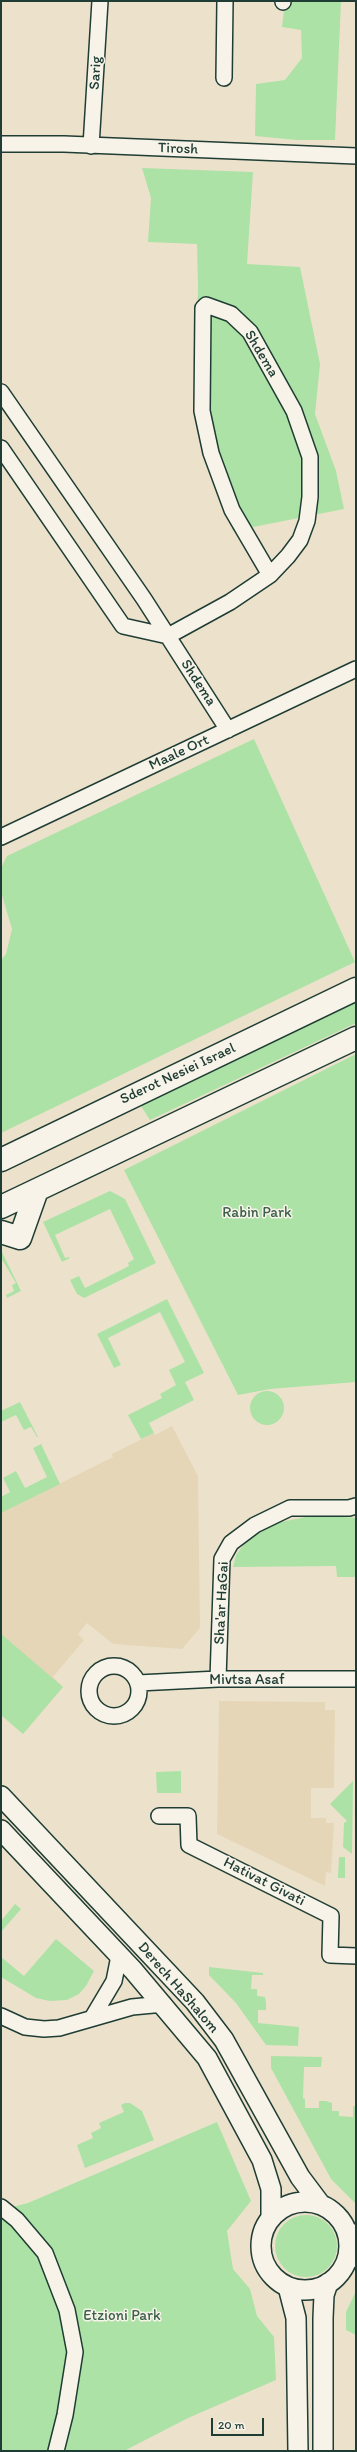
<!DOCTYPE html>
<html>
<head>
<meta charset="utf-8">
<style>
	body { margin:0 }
	#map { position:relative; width:357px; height:2452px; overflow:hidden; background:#ece2cc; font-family:Itim,sans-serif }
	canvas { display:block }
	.frame { position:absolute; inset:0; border:2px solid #1f3d34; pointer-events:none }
	.scale { position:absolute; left:211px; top:2418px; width:53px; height:18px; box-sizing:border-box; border:2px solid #1f3d34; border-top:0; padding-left:5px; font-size:12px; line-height:14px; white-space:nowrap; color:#1f3d34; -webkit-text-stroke:3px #f7f3e8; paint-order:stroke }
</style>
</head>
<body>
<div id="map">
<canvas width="357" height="2452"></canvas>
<div class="frame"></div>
<div class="scale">20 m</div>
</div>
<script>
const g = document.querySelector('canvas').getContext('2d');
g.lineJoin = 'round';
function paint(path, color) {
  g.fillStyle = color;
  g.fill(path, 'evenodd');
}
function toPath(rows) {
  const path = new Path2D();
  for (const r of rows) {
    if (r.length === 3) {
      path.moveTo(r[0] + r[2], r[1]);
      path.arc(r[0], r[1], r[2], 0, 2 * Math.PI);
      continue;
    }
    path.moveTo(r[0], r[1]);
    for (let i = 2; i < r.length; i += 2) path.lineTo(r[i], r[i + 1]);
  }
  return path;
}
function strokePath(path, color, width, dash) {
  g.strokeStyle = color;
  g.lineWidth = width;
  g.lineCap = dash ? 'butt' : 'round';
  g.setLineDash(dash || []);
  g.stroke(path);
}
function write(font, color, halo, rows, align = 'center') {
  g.font = font + ' Itim,sans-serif';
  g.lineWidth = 3;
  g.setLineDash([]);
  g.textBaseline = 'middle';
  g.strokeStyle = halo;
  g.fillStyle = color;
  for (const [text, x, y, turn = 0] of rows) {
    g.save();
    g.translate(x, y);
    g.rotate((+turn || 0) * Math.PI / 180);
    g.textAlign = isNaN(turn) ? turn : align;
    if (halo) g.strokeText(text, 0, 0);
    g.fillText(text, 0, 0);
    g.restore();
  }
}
paint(toPath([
	[172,1426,198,1476,200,1628,182,1649,113,1644,87,1623,78,1634,84,1640,53,1677,63,1687,23,1734,1,1715,1,1513,113,1457,112,1454,154,1433,155,1435],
	[219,1701,325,1702,325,1710,335,1710,334,1788,311,1788,311,1818,326,1818,326,1823,334,1823,331,1873,326,1872,325,1886,217,1834]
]), '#e5d6b8');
paint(toPath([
	[285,1,341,1,335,140,297,140,255,136,256,84,285,80,302,58,301,30,282,27],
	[142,168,253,172,247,264,300,267,320,364,315,414,336,471,344,509,233,531,194,408,198,288,197,244,148,242,151,198],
	[254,739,355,962,1,1133,1,960,6,954,12,929,1,892,1,868,7,856],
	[356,1002,356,1023,150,1120,139,1103],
	[356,1054,356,1382,270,1389,238,1395,124,1170],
	[110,1191,125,1199,156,1263,84,1298,77,1294,70,1280,79,1276,85,1288,129,1266,128,1263,134,1259,110,1209,55,1235,65,1258,69,1257,70,1258,62,1262,43,1222],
	[1,1250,21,1291,7,1298,6,1295,14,1291,12,1285,16,1283,1,1258],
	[167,1299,204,1373,185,1382,194,1400,149,1423,154,1433,141,1439,128,1415,162,1398,160,1394,176,1385,169,1370,185,1362,160,1312,108,1338,121,1365,114,1368,97,1334],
	[267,1408,17],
	[20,1402,38,1437,37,1437,31,1427,24,1430,16,1415,1,1422,1,1411],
	[41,1444,60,1484,1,1513,1,1497,10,1492,3,1478,16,1471,25,1488,47,1477,33,1448],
	[316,1515,356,1518,356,1577,337,1577,336,1566,233,1567,236,1555,247,1540,276,1523],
	[1,1634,63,1687,23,1734,1,1715],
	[181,1771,181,1793,157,1793,156,1772],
	[353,1781,352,1854,343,1847,344,1823,347,1821,330,1804],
	[339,1857,345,1857,345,1878,338,1878],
	[15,1904,21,1909,1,1932,1,1921],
	[56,1939,94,1971,86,1986,79,1994,67,2000,50,2001,36,1998,1,1977,1,1957,24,1976],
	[209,1967,263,1973,263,1975,252,1975,251,1989,257,1989,257,1996,265,1997,266,2003,266,2010,258,2010,258,2023,299,2027,298,2046,266,2045,236,2003,209,1975],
	[271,2056,322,2057,321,2067,304,2067,303,2098,305,2099,305,2108,319,2108,319,2101,326,2101,332,2103,332,2111,339,2111,339,2116,353,2117,353,2106,356,2106,356,2204,331,2179,271,2068],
	[125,2103,130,2103,142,2111,154,2140,85,2168,77,2145,93,2138,91,2133,101,2128,99,2123,124,2112,121,2105],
	[217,2122,251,2201,227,2231,233,2269,250,2289,257,2316,274,2337,276,2380,188,2418,124,2451,1,2451,1,2210,28,2203],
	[306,2246,31],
	[356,2291,356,2335,346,2330,346,2312]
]), '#ace2a5');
const minor = toPath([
	[283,1,283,2],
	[224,78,225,1],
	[1,144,64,144,356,156],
	[91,146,100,1],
	[1,392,144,599,228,730],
	[1,448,123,626,168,636,230,602,270,575,288,556,300,540,307,521,310,497,310,457,294,411,250,332,231,314,206,305,203,308,202,411,211,453,232,510,270,575],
	[1,837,356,669],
	[114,1691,25],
	[218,1679,222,1559,231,1543,255,1525,290,1508,349,1508,356,1506],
	[138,1683,218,1679,356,1679],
	[159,1816,188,1816,189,1845,331,1916,330,1955,356,1956],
	[1,2016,25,2027,44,2029,59,2028,132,2007,164,2004],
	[92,2018,114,1981,119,1956],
	[1,2207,17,2220,45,2253,67,2310,75,2352,65,2415,56,2451],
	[345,2229,356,2233],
	[346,2262,356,2258]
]);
const tertiary = toPath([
	[1,1796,195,2002,224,2040,300,2177,321,2205],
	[1,1830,133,1970,207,2058,262,2160,271,2189,271,2218],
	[305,2246,44],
	[288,2287,296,2318,298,2451],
	[323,2451,323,2318,324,2295,328,2283]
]);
const secondary = toPath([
	[1,1160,356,989],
	[1,1207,356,1038],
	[1,1232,20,1238,37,1190]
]);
strokePath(minor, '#1f3d34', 18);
strokePath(tertiary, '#1f3d34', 22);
strokePath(secondary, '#1f3d34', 25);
strokePath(minor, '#f7f3e8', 15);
strokePath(tertiary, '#f7f3e8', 19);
strokePath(secondary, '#f7f3e8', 22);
write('15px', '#1f3d34', '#f7f3e8', [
	["Sarig",96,73,-87],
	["Tirosh",178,149,2],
	["Shdema",261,354,59],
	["Shdema",198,683,57],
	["Maale Ort",179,753,-25],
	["Sderot Nesiei Israel",178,1074,-25],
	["Sha'ar HaGai",222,1603,-87],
	["Mivtsa Asaf",247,1680],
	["Hativat Givati",264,1882,27],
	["Derech HaShalom",178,1988,49]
]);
write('15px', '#3b5e4b', '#f7f3e8', [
	["Rabin Park",257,1213],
	["Etzioni Park",122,2316]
]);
</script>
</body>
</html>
